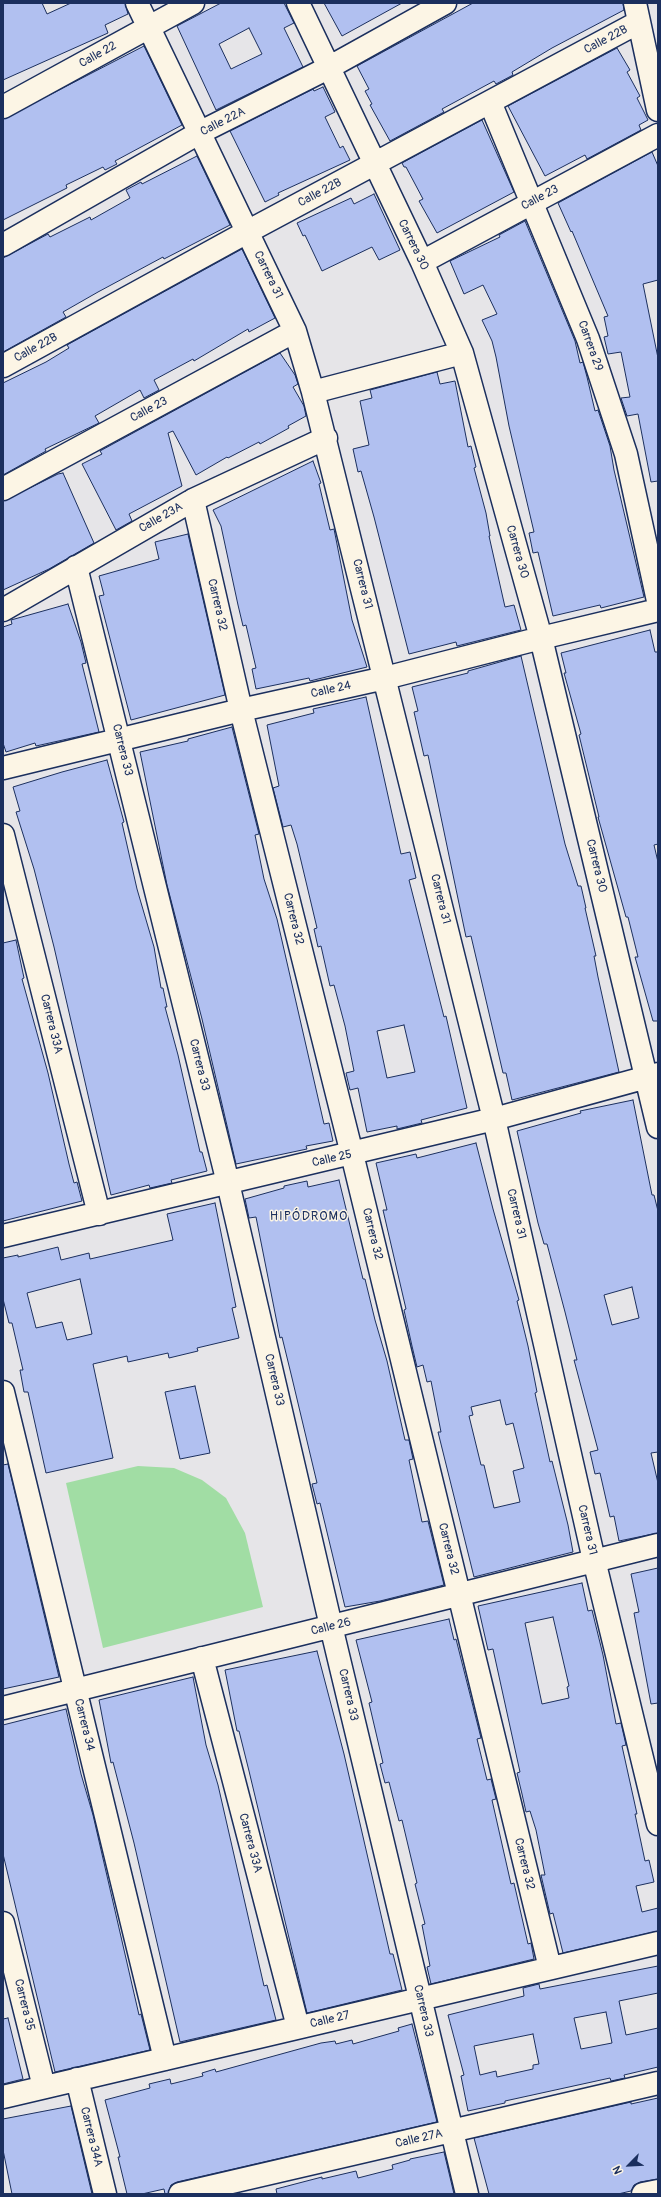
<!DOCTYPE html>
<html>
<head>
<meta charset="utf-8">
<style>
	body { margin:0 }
	#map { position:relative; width:661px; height:2197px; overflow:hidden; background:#e6e5e8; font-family:Pangolin,sans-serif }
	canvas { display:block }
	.frame { position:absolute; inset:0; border:4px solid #1b2f5e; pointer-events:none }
	.north { position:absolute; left:609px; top:2145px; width:40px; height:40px; -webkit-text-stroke:3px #fcf5e5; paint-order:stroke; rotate:246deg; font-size:11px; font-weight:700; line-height:16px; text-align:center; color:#1b2f5e }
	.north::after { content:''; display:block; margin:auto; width:14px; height:18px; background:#1b2f5e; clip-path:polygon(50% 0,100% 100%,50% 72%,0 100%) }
</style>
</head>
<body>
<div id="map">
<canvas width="661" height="2197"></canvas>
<div class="frame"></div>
<div class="north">N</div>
</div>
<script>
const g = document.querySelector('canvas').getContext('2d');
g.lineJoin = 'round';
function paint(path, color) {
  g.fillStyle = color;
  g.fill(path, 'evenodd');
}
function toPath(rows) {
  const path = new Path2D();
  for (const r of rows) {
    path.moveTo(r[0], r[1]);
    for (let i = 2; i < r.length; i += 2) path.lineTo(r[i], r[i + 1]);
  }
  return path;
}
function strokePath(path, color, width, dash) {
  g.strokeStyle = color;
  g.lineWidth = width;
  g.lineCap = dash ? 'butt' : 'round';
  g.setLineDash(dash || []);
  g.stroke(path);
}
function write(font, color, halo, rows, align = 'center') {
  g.font = font + ' Pangolin,sans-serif';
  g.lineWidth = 3;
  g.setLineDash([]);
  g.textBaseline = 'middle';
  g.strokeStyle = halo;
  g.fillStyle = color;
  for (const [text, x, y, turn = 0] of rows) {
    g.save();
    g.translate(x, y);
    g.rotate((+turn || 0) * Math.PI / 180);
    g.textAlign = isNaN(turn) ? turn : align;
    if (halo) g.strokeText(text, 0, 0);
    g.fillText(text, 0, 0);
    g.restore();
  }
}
paint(toPath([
	[138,1466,174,1468,202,1480,226,1498,245,1533,263,1607,103,1648,66,1483]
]), '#a1dda4');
const building = toPath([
	[3,3,42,3,47,14,71,3,125,3,128,14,105,25,108,33,3,80,3,3],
	[221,3,284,3,294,23,284,28,303,67,216,110,177,26,221,3],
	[249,28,262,54,231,69,219,44,249,28],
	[324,3,402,3,342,36,324,3],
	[473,3,623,3,624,10,552,48,512,72,513,75,496,84,494,81,442,109,444,112,390,141,370,105,372,104,365,91,369,89,357,66,473,3],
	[144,46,182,125,115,161,117,164,105,170,103,167,66,185,67,188,3,220,3,119,144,46],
	[617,48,630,70,627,72,640,96,637,98,648,120,639,125,641,130,587,159,585,155,545,176,508,106,617,48],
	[323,87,335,112,325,117,340,148,343,146,350,160,278,193,279,195,265,202,230,131,313,89,314,91,323,87],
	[482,120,514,192,437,233,419,201,423,199,406,167,404,167,402,163,482,120],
	[652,152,658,166,658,280,643,284,658,358,658,481,651,482,638,414,627,416,621,398,630,397,621,352,608,354,604,337,608,336,604,317,608,316,572,231,571,232,558,203,652,152],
	[197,156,230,225,164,259,163,257,98,292,63,312,66,317,3,352,3,258,48,234,50,237,90,217,91,220,130,198,126,190,141,182,142,184,197,156],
	[374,194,400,250,379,260,372,247,322,271,305,235,303,236,297,223,351,198,354,204,374,194],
	[525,221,575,341,580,363,583,362,587,377,595,411,598,410,610,446,614,470,644,597,601,608,600,605,553,616,538,552,533,553,529,533,534,532,509,426,496,357,492,341,482,320,497,314,483,285,464,294,450,261,500,237,499,235,525,221],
	[242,249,275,318,249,332,248,329,194,361,193,359,154,380,159,390,144,398,140,390,95,416,99,423,45,449,46,451,3,475,3,383,46,362,69,348,67,345,242,249],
	[280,353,295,375,298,384,293,387,304,406,306,416,288,426,289,428,260,444,259,442,228,458,227,457,196,475,173,431,168,433,182,486,129,514,132,521,116,530,82,464,102,454,100,451,280,353],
	[437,372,440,384,455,381,468,447,471,446,476,467,474,468,486,513,490,536,489,536,505,607,514,605,521,630,457,646,456,642,409,654,374,517,361,471,358,472,353,449,369,445,360,401,372,398,370,390,437,372],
	[313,461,321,483,319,484,330,530,334,529,352,620,367,667,310,681,309,678,256,689,252,669,256,668,246,625,243,626,238,605,221,526,213,510,313,461],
	[63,473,94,543,49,569,3,590,3,501,58,474,63,473],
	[188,534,225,695,131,720,99,596,104,595,99,576,159,559,155,542,188,534],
	[68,604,81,642,86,663,82,664,99,732,36,746,35,743,6,752,3,743,3,627,12,624,11,620,68,604],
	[650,630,655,652,658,652,658,844,654,845,658,862,658,1021,653,1021,635,957,638,957,628,917,626,917,598,817,599,817,579,735,581,734,564,673,566,673,561,653,650,630],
	[521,656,565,844,578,886,581,886,586,908,585,908,596,956,594,956,598,977,619,1072,512,1100,506,1073,503,1073,471,936,466,937,428,755,424,756,414,712,418,711,412,687,468,673,468,671,521,656],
	[366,697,401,854,410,852,416,878,409,880,444,1017,446,1016,467,1108,421,1120,422,1123,397,1129,397,1126,367,1132,358,1088,350,1090,346,1073,354,1071,345,1026,334,985,330,986,321,946,318,947,314,929,317,928,297,844,291,825,283,827,273,788,279,786,267,725,314,713,313,709,366,697],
	[404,1025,415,1072,387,1078,377,1031,404,1025],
	[232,727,259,834,255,835,264,879,277,919,324,1124,329,1123,333,1141,306,1146,307,1149,236,1164,202,1019,167,885,140,752,188,741,188,739,232,727],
	[107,760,124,822,122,823,137,889,154,947,161,988,163,988,167,1007,165,1007,178,1055,200,1152,202,1152,207,1171,171,1180,172,1183,150,1188,149,1185,111,1195,54,947,34,869,16,812,20,811,13,787,62,772,107,760],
	[16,940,24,978,22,979,48,1073,69,1164,74,1183,77,1182,82,1201,3,1221,3,943,16,940],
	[633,1100,652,1195,654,1195,658,1211,658,1452,651,1453,658,1483,658,1533,619,1541,614,1516,610,1517,600,1473,595,1474,590,1452,598,1450,574,1360,577,1360,565,1312,547,1244,544,1244,538,1223,517,1131,581,1113,580,1111,633,1100],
	[632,1287,639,1318,612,1325,604,1295,632,1287],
	[476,1143,493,1209,519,1300,517,1301,528,1346,537,1392,535,1393,550,1462,552,1461,568,1525,573,1552,474,1577,438,1432,441,1432,431,1381,427,1382,423,1365,417,1367,412,1346,404,1310,406,1309,383,1210,387,1210,376,1163,416,1154,417,1158,476,1143],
	[500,1400,506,1425,513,1423,524,1468,513,1471,520,1502,494,1508,484,1465,481,1465,469,1416,473,1415,471,1407,500,1400],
	[339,1180,363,1279,365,1279,375,1320,387,1361,405,1440,409,1440,413,1459,409,1460,422,1522,428,1521,444,1585,380,1601,345,1607,320,1503,317,1504,312,1484,317,1483,292,1378,282,1337,280,1338,256,1217,249,1218,245,1199,284,1188,284,1186,307,1181,308,1187,339,1180],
	[215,1203,236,1307,232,1308,239,1338,197,1348,198,1351,169,1358,168,1353,128,1362,127,1356,93,1364,113,1458,46,1473,28,1392,24,1392,20,1370,23,1370,12,1323,9,1323,3,1299,3,1258,18,1255,18,1257,58,1247,61,1260,89,1253,90,1259,173,1240,167,1214,215,1203],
	[80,1279,92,1334,67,1340,62,1322,36,1328,27,1293,80,1279],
	[195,1386,210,1453,180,1459,165,1392,195,1386],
	[8,1464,59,1677,3,1689,3,1465,8,1464],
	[658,1568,658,1703,651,1704,634,1613,639,1612,631,1574,658,1568],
	[582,1583,588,1611,592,1610,603,1655,616,1724,621,1723,626,1745,622,1746,637,1814,635,1814,645,1861,649,1860,654,1882,636,1886,642,1912,658,1908,658,1931,563,1953,553,1913,550,1914,541,1875,545,1875,536,1830,530,1811,526,1812,522,1794,517,1773,520,1772,493,1649,488,1650,478,1606,582,1583],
	[553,1617,569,1686,567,1687,569,1698,542,1704,525,1623,553,1617],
	[449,1619,454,1640,456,1639,481,1738,477,1739,487,1780,491,1779,496,1799,492,1800,511,1884,514,1883,528,1944,531,1943,534,1959,431,1984,427,1967,430,1966,422,1925,425,1924,415,1884,417,1883,402,1820,399,1821,389,1782,385,1783,380,1764,383,1763,369,1703,372,1702,356,1640,449,1619],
	[317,1651,344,1754,390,1954,393,1954,402,1990,307,2013,249,1771,239,1731,237,1731,225,1670,317,1651],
	[193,1677,206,1745,218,1785,264,1986,267,1985,276,2020,180,2042,134,1843,113,1762,111,1763,99,1700,193,1677],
	[66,1709,81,1774,93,1815,139,2015,141,2014,150,2050,55,2072,3,1854,3,1725,66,1709],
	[658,1966,658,1993,619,2001,626,2035,658,2028,658,2067,624,2075,625,2078,611,2081,610,2078,505,2101,505,2103,468,2111,461,2076,464,2075,448,2015,524,1996,523,1988,539,1984,540,1989,658,1966],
	[606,2012,612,2043,581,2049,574,2018,606,2012],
	[533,2034,539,2064,533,2065,533,2069,497,2077,496,2071,480,2075,474,2046,533,2034],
	[8,2018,23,2079,3,2084,3,2019,8,2018],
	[412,2024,437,2122,177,2182,171,2185,168,2194,165,2194,164,2189,142,2194,127,2194,118,2157,120,2157,105,2100,150,2088,149,2084,170,2079,171,2084,203,2076,202,2073,215,2069,216,2072,321,2043,335,2041,336,2044,352,2040,353,2044,399,2031,398,2028,412,2024],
	[658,2098,658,2179,640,2182,634,2185,631,2191,618,2194,489,2194,474,2138,631,2102,631,2104,658,2098],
	[71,2106,92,2194,12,2194,3,2150,3,2119,71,2106],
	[444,2152,454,2194,277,2194,276,2189,322,2177,322,2179,356,2171,358,2178,393,2169,392,2165,410,2160,410,2159,444,2152]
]);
paint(building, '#b1c0f0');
strokePath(building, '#1b2f5e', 1);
const minor = toPath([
	[137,3,295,331,313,392,494,1119,594,1560,658,1824],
	[298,3,422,262,462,353,541,638,658,1127],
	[635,3,658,110],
	[490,102,588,339,626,454,658,601],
	[3,107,193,3],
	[3,245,199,133,328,68,445,3],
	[422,262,658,135],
	[3,366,247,232,639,22],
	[313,392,462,353],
	[3,489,295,331],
	[193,500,241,710,352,1154,550,1968],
	[76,567,228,1183,331,1626,467,2194],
	[3,610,193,500,326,438],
	[3,768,241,710,385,678,541,638,658,610],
	[3,835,99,1214],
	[3,1236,494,1119,658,1074],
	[3,1392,165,2059],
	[202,1658,298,2027],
	[3,1708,658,1545],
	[3,1923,44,2087],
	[77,2079,105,2194],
	[3,2097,658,1943],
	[180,2194,658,2083],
	[643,2194,658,2191]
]);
strokePath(minor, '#1b2f5e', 25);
strokePath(minor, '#fcf5e5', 22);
write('12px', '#1b2f5e', '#fcf5e5', [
	["Calle 22B",606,40,-28],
	["Calle 22",98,55,-29],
	["Calle 22A",223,122,-27],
	["Calle 22B",320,193,-28],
	["Calle 23",540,198,-28],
	["Carrera 30",413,245,64],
	["Carrera 31",268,275,64],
	["Carrera 29",590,346,70],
	["Calle 22B",36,348,-29],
	["Calle 23",149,410,-28],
	["Calle 23A",161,518,-30],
	["Carrera 30",517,552,74],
	["Carrera 31",362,584,76],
	["Carrera 32",217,605,77],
	["Calle 24",331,690,-13],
	["Carrera 33",122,750,76],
	["Carrera 30",596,866,76],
	["Carrera 31",440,899,76],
	["Carrera 32",293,919,76],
	["Carrera 33A",51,1024,76],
	["Carrera 33",199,1065,76],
	["Calle 25",332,1159,-13],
	["Carrera 31",516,1214,77],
	["Carrera 32",372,1234,76],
	["Carrera 33",274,1380,77],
	["Carrera 31",587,1530,77],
	["Carrera 32",448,1549,76],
	["Calle 26",331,1627,-14],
	["Carrera 33",348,1695,77],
	["Carrera 34",84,1725,76],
	["Carrera 33A",250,1843,75],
	["Carrera 32",524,1864,76],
	["Carrera 35",24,2005,76],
	["Carrera 33",423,2011,77],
	["Calle 27",330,2020,-13],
	["Carrera 34A",91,2137,76],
	["Calle 27A",419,2139,-13]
]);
g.letterSpacing = '1px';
write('13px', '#1b2f5e', '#fcf5e5', [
	["HIPÓDROMO",309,1217]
]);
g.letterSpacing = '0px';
</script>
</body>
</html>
